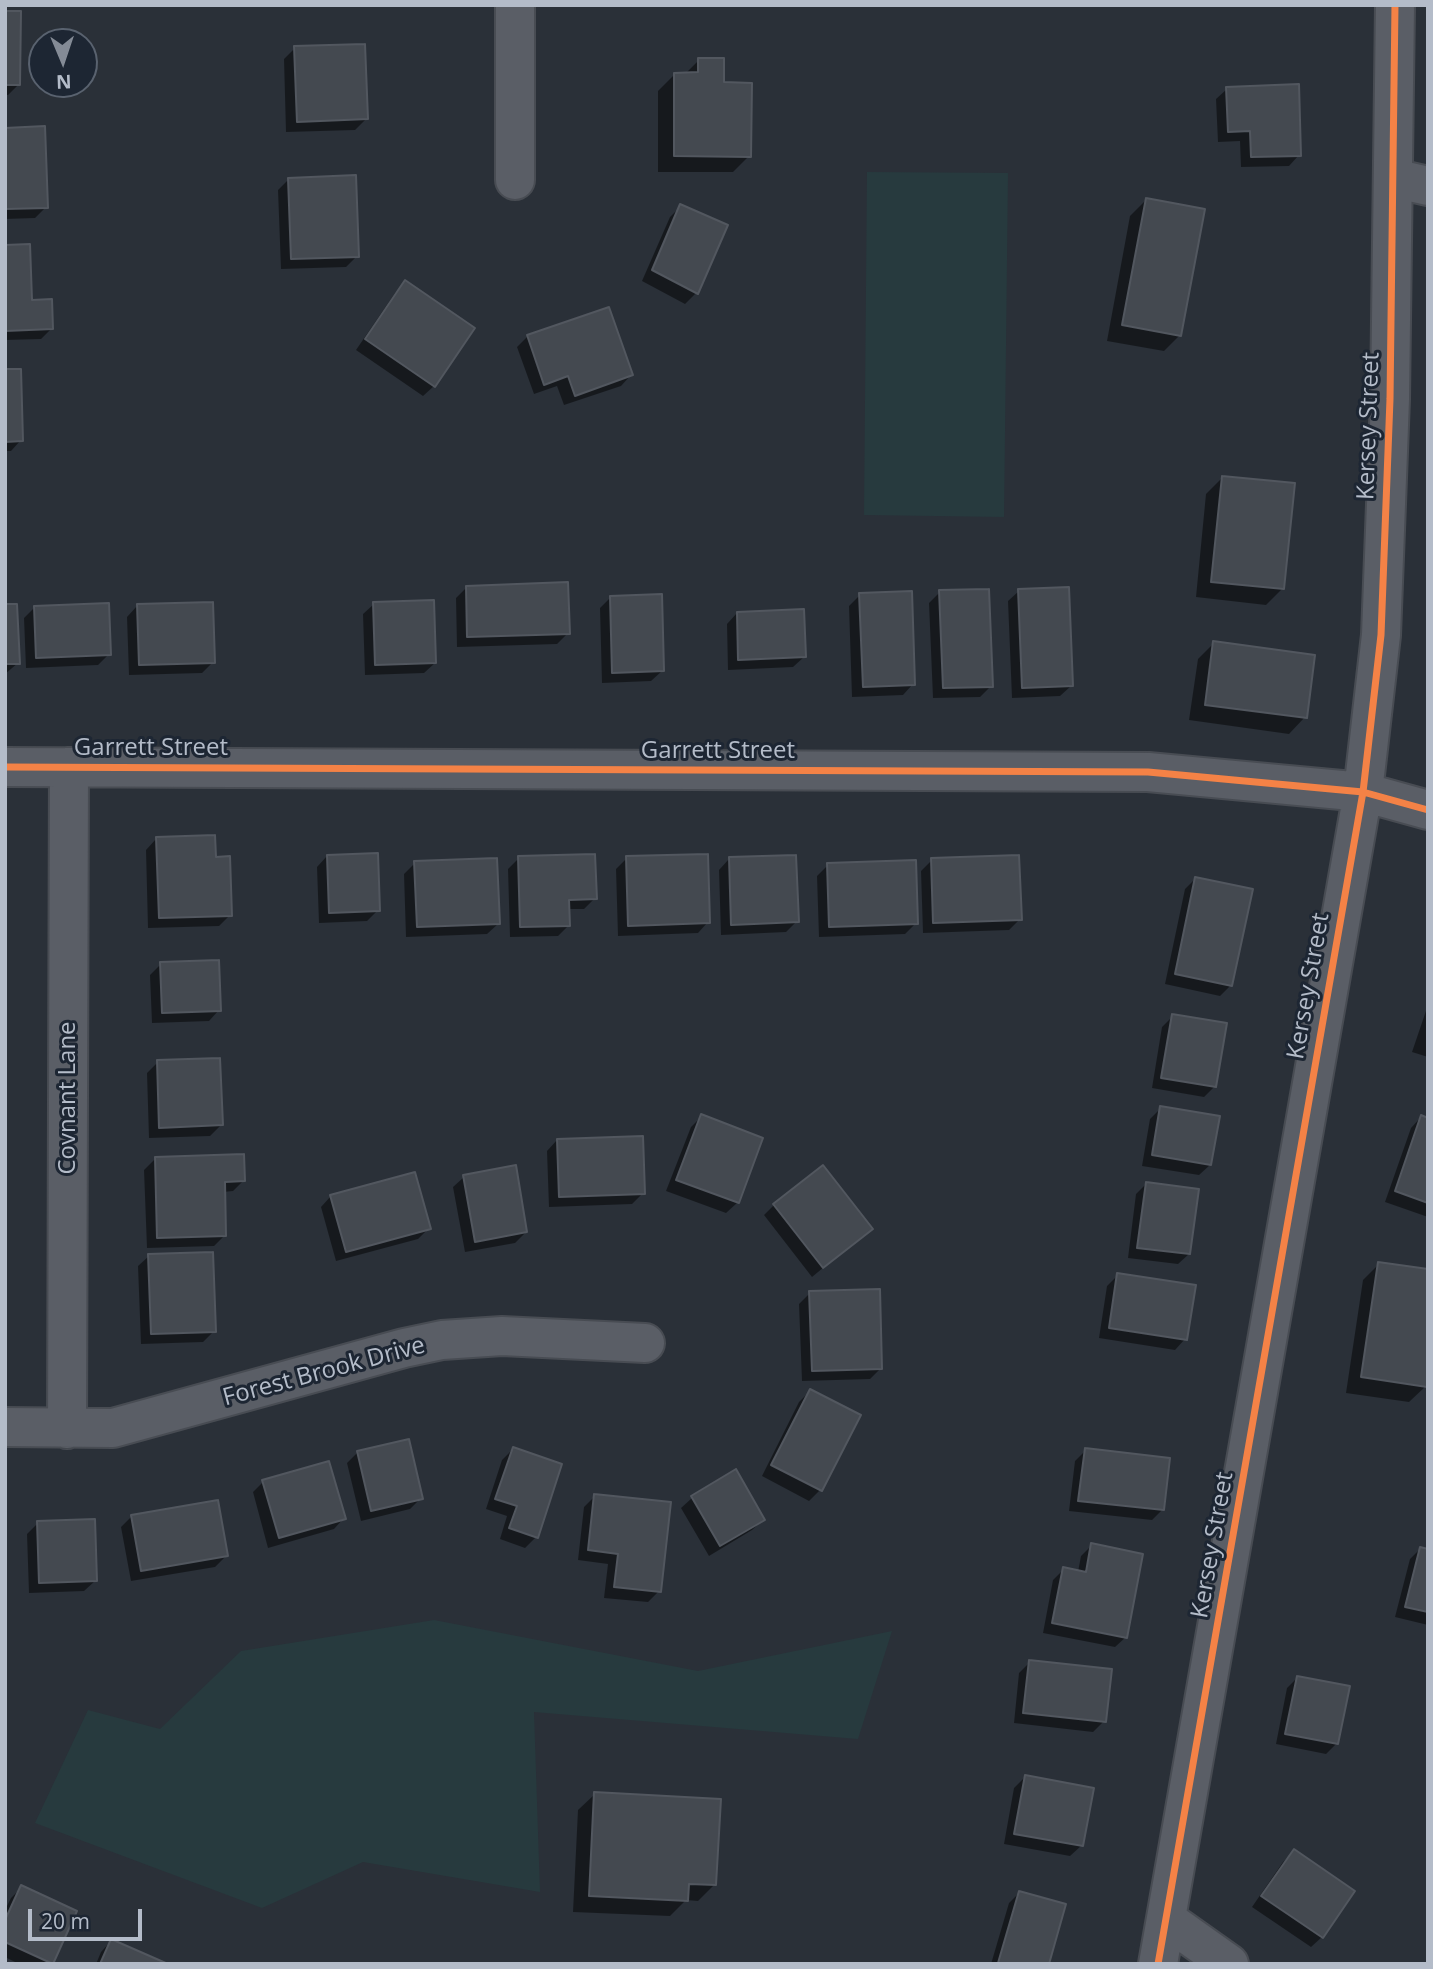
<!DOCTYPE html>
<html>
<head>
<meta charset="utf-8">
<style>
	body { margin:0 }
	#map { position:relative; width:1433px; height:1969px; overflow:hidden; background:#2a3038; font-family:"Open Sans",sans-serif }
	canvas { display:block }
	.frame { position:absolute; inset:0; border:7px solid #b4bcc9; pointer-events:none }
	.north { position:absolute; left:28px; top:28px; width:70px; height:70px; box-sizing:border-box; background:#1d2633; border:2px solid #59626f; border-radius:50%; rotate:178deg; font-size:19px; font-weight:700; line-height:28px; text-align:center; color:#b4bcc9 }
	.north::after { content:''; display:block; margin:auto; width:24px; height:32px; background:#848b96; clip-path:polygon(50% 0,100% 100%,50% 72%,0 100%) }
	.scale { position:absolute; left:28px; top:1909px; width:114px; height:32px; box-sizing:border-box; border:4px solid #b4bcc9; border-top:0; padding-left:9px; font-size:21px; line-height:24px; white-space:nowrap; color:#b4bcc9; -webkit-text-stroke:5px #1d2633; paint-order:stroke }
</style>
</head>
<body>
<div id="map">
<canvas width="1433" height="1969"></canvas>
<div class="frame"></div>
<div class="north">N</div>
<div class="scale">20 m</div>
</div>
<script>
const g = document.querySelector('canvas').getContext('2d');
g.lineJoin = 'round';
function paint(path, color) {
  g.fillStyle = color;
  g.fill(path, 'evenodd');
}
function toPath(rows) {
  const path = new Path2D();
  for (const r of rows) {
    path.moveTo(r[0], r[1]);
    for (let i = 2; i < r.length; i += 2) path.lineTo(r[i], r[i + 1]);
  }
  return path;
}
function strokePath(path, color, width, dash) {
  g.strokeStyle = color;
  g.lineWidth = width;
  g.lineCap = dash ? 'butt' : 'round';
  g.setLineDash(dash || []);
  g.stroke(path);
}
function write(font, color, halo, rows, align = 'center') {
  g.font = font + ' "Open Sans",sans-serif';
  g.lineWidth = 6;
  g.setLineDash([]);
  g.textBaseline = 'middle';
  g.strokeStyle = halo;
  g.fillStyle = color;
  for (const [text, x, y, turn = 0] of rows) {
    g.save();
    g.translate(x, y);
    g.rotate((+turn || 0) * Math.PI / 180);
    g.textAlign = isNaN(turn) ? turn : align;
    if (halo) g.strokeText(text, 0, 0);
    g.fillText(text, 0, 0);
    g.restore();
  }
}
paint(toPath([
	[867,172,1008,173,1004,517,864,515],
	[434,1620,698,1671,892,1631,858,1739,534,1712,540,1892,363,1862,262,1908,35,1823,88,1710,160,1729,241,1651]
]), '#273a3e');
paint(toPath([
	[5,12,19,84,8,95,5,95],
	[295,48,366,119,355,130,286,132,284,59],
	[699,60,722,84,749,156,733,172,658,172,658,91,675,74,685,74],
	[1227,89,1299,155,1289,166,1241,167,1240,141,1218,142,1216,99],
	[5,129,46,207,35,218,5,219],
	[289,179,357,256,346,267,281,269,278,190],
	[1146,200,1180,335,1164,351,1107,341,1130,216],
	[681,206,726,225,696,293,685,304,642,281,670,217],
	[5,247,30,302,52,328,41,339,5,340],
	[406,283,434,386,423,396,356,350,395,293],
	[608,309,631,375,621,386,564,405,557,386,534,394,517,347,527,337],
	[5,371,21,440,11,451,5,451],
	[1223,477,1283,588,1266,605,1196,597,1206,494],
	[466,588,568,633,557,644,457,647,456,598],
	[1019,591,1071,686,1060,696,1012,698,1008,601],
	[940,592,991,686,980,697,933,698,929,603],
	[860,595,913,684,903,695,852,697,849,606],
	[611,597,662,671,651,681,602,683,600,608],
	[374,604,435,663,424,673,365,675,363,614],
	[5,606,18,663,5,674],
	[137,606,213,662,202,673,129,675,127,617],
	[35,607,109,654,98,665,26,668,24,618],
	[737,613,804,657,793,667,728,670,727,624],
	[1214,643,1305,717,1289,734,1189,720,1198,659],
	[156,839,214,859,230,915,219,926,148,928,146,850],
	[327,856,378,910,367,921,319,923,317,867],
	[519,858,595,898,584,909,568,909,569,925,558,936,510,937,508,869],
	[627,858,708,922,698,933,618,936,616,869],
	[729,859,797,921,786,932,721,935,719,870],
	[932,860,1020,919,1009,930,923,933,921,871],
	[415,863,498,924,487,934,406,937,404,874],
	[828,865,916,923,905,934,819,937,817,876],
	[1196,878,1231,985,1220,996,1165,984,1185,889],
	[161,964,219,1010,209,1021,152,1023,150,975],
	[1428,1005,1428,1057,1412,1052],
	[1173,1016,1215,1086,1204,1097,1152,1088,1162,1027],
	[158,1062,221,1125,210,1136,149,1138,147,1073],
	[1161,1108,1210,1165,1199,1175,1142,1166,1150,1119],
	[701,1117,761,1139,737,1203,726,1213,666,1191,691,1127],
	[1421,1117,1428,1120,1428,1217,1385,1202,1411,1128],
	[557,1140,643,1193,632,1204,549,1207,547,1151],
	[155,1159,243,1181,233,1191,223,1192,225,1235,214,1246,147,1248,144,1170],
	[464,1177,526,1232,515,1243,465,1252,453,1187],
	[1147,1183,1189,1254,1178,1264,1128,1258,1136,1194],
	[331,1196,429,1228,418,1239,336,1261,321,1207],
	[774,1205,870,1229,812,1277,764,1215],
	[149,1256,214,1331,203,1342,141,1344,138,1266],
	[1379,1264,1428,1271,1428,1371,1426,1386,1409,1402,1346,1393,1363,1280],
	[1118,1275,1185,1339,1175,1350,1099,1338,1107,1286],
	[810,1293,881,1368,870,1379,802,1381,799,1304],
	[810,1391,858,1416,820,1490,809,1501,762,1476,799,1402],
	[513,1449,536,1537,525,1548,500,1539,507,1516,486,1509,502,1460],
	[1086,1450,1162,1510,1152,1520,1069,1511,1075,1461],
	[358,1452,421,1498,410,1509,361,1521,347,1463],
	[735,1472,763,1520,752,1530,709,1556,681,1508,692,1498],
	[263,1482,344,1518,334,1529,268,1548,253,1492],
	[595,1496,659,1591,648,1602,604,1598,608,1564,578,1560,584,1507],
	[132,1516,226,1556,215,1567,131,1581,121,1527],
	[38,1523,95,1581,84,1591,29,1593,27,1534],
	[1092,1545,1126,1637,1115,1647,1043,1633,1053,1580,1064,1569,1078,1572,1081,1556],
	[1420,1549,1428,1550,1428,1625,1395,1617,1410,1559],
	[1030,1662,1104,1721,1093,1732,1014,1723,1019,1673],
	[1298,1677,1337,1743,1326,1754,1276,1744,1287,1688],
	[1025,1777,1081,1846,1070,1856,1004,1844,1014,1788],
	[595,1794,714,1885,698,1901,686,1900,670,1916,573,1912,578,1810],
	[1294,1852,1322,1937,1311,1947,1252,1907,1283,1862],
	[21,1888,52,1963,51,1964,19,1964,5,1957,5,1910,11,1898],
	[1019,1893,1047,1964,991,1964,1009,1903],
	[111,1941,164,1964,96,1964,101,1952]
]), '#0007');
const building = toPath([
	[5,11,21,11,20,85,5,85,5,11],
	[365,44,368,119,297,122,294,46,365,44],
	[698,58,724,58,724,82,752,83,751,157,674,156,674,73,698,72,698,58],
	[1299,84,1301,156,1251,157,1250,131,1228,132,1226,87,1299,84],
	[45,126,48,208,5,209,5,128,45,126],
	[356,175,359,257,291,259,288,178,356,175],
	[1146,198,1205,209,1181,336,1122,325,1146,198],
	[680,204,728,225,698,294,652,270,680,204],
	[30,244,32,300,52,299,53,329,5,331,5,245,30,244],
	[405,280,475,328,435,387,365,339,405,280],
	[609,307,633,375,575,396,568,376,544,385,527,335,609,307],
	[5,369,21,369,23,441,5,442,5,369],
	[1222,476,1295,483,1284,589,1211,582,1222,476],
	[568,582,570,634,467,637,466,586,568,582],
	[1069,587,1073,686,1022,688,1018,589,1069,587],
	[989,589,993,687,943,688,939,590,989,589],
	[912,591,915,685,863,687,859,593,912,591],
	[662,594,664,671,612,673,610,596,662,594],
	[434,600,436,663,375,665,373,602,434,600],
	[213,602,215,663,139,665,137,604,213,602],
	[109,603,111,655,36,658,34,606,109,603],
	[5,604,17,604,20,664,5,664,5,604],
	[804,609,806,657,738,660,737,612,804,609],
	[1213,641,1315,655,1307,718,1205,705,1213,641],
	[215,835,216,857,230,856,232,916,159,918,156,837,215,835],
	[378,853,380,911,329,913,327,855,378,853],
	[595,854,597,899,569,900,570,926,520,927,518,856,595,854],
	[708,854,710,923,628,926,626,856,708,854],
	[796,855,799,922,731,925,729,857,796,855],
	[1019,855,1022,920,933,923,931,858,1019,855],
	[497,858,500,924,417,927,414,861,497,858],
	[916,860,918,924,829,927,827,863,916,860],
	[1195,877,1253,889,1232,986,1175,974,1195,877],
	[219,960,221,1011,162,1013,160,962,219,960],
	[1172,1014,1227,1023,1216,1087,1161,1078,1172,1014],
	[220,1058,223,1125,159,1128,157,1060,220,1058],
	[1160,1106,1220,1116,1211,1165,1152,1155,1160,1106],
	[701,1114,763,1138,739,1203,676,1180,701,1114],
	[1421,1115,1428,1118,1428,1203,1395,1191,1421,1115],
	[643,1136,645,1194,559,1197,557,1139,643,1136],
	[244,1154,245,1181,225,1182,226,1236,157,1238,155,1157,244,1154],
	[516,1165,527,1232,475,1242,463,1175,516,1165],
	[823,1165,873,1229,823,1268,773,1204,823,1165],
	[415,1172,431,1229,346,1252,330,1195,415,1172],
	[1146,1182,1199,1189,1190,1254,1137,1248,1146,1182],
	[213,1252,216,1332,151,1334,148,1254,213,1252],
	[1378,1262,1428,1269,1427,1387,1361,1377,1378,1262],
	[1117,1273,1196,1285,1187,1340,1109,1328,1117,1273],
	[880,1289,882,1369,812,1371,809,1291,880,1289],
	[810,1389,861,1415,822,1491,771,1465,810,1389],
	[409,1439,423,1499,371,1511,357,1451,409,1439],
	[513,1447,562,1464,538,1538,509,1528,517,1506,495,1499,513,1447],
	[1085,1448,1170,1458,1164,1510,1078,1501,1085,1448],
	[329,1461,346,1519,279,1538,262,1480,329,1461],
	[736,1469,765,1520,720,1546,691,1496,736,1469],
	[594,1494,671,1502,661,1592,614,1587,618,1554,588,1550,594,1494],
	[218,1500,228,1556,141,1571,131,1515,218,1500],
	[95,1519,97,1581,39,1583,37,1521,95,1519],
	[1091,1543,1143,1554,1127,1638,1052,1623,1063,1567,1086,1572,1091,1543],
	[1420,1547,1428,1549,1428,1612,1405,1607,1420,1547],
	[1029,1660,1112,1669,1106,1722,1023,1713,1029,1660],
	[1297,1676,1350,1686,1338,1744,1285,1734,1297,1676],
	[1025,1775,1094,1788,1083,1846,1014,1834,1025,1775],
	[594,1792,721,1799,716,1885,689,1884,688,1901,589,1896,594,1792],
	[1294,1849,1355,1891,1323,1938,1261,1896,1294,1849],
	[21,1885,77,1911,53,1964,5,1942,5,1920,21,1885],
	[1019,1891,1066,1904,1049,1964,998,1963,1019,1891],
	[111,1939,168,1964,100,1964,111,1939]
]);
paint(building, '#444950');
strokePath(building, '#52575f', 2);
const street = toPath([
	[1393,178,1428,186],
	[515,180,515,5],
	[5,767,1148,772,1363,792,1428,810],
	[5,1427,113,1428,404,1348,442,1340,502,1336,645,1343],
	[67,1429,69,767],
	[1167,1920,1229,1964],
	[1158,1964,1363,792,1381,635,1390,399,1395,5]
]);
strokePath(street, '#484c53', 42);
strokePath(street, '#5a5e66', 38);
strokePath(toPath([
	[5,767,1148,772,1363,792,1428,810],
	[1158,1964,1363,792,1381,635,1390,399,1395,5]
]), '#f48246', 7);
write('24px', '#b4bcc9', '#1d2633', [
	["Kersey Street",1369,426,-88],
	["Garrett Street",151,748],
	["Garrett Street",718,751],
	["Kersey Street",1309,986,-80],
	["Covnant Lane",68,1098,-90],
	["Forest Brook Drive",324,1372,-15],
	["Kersey Street",1213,1545,-80]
]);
</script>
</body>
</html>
